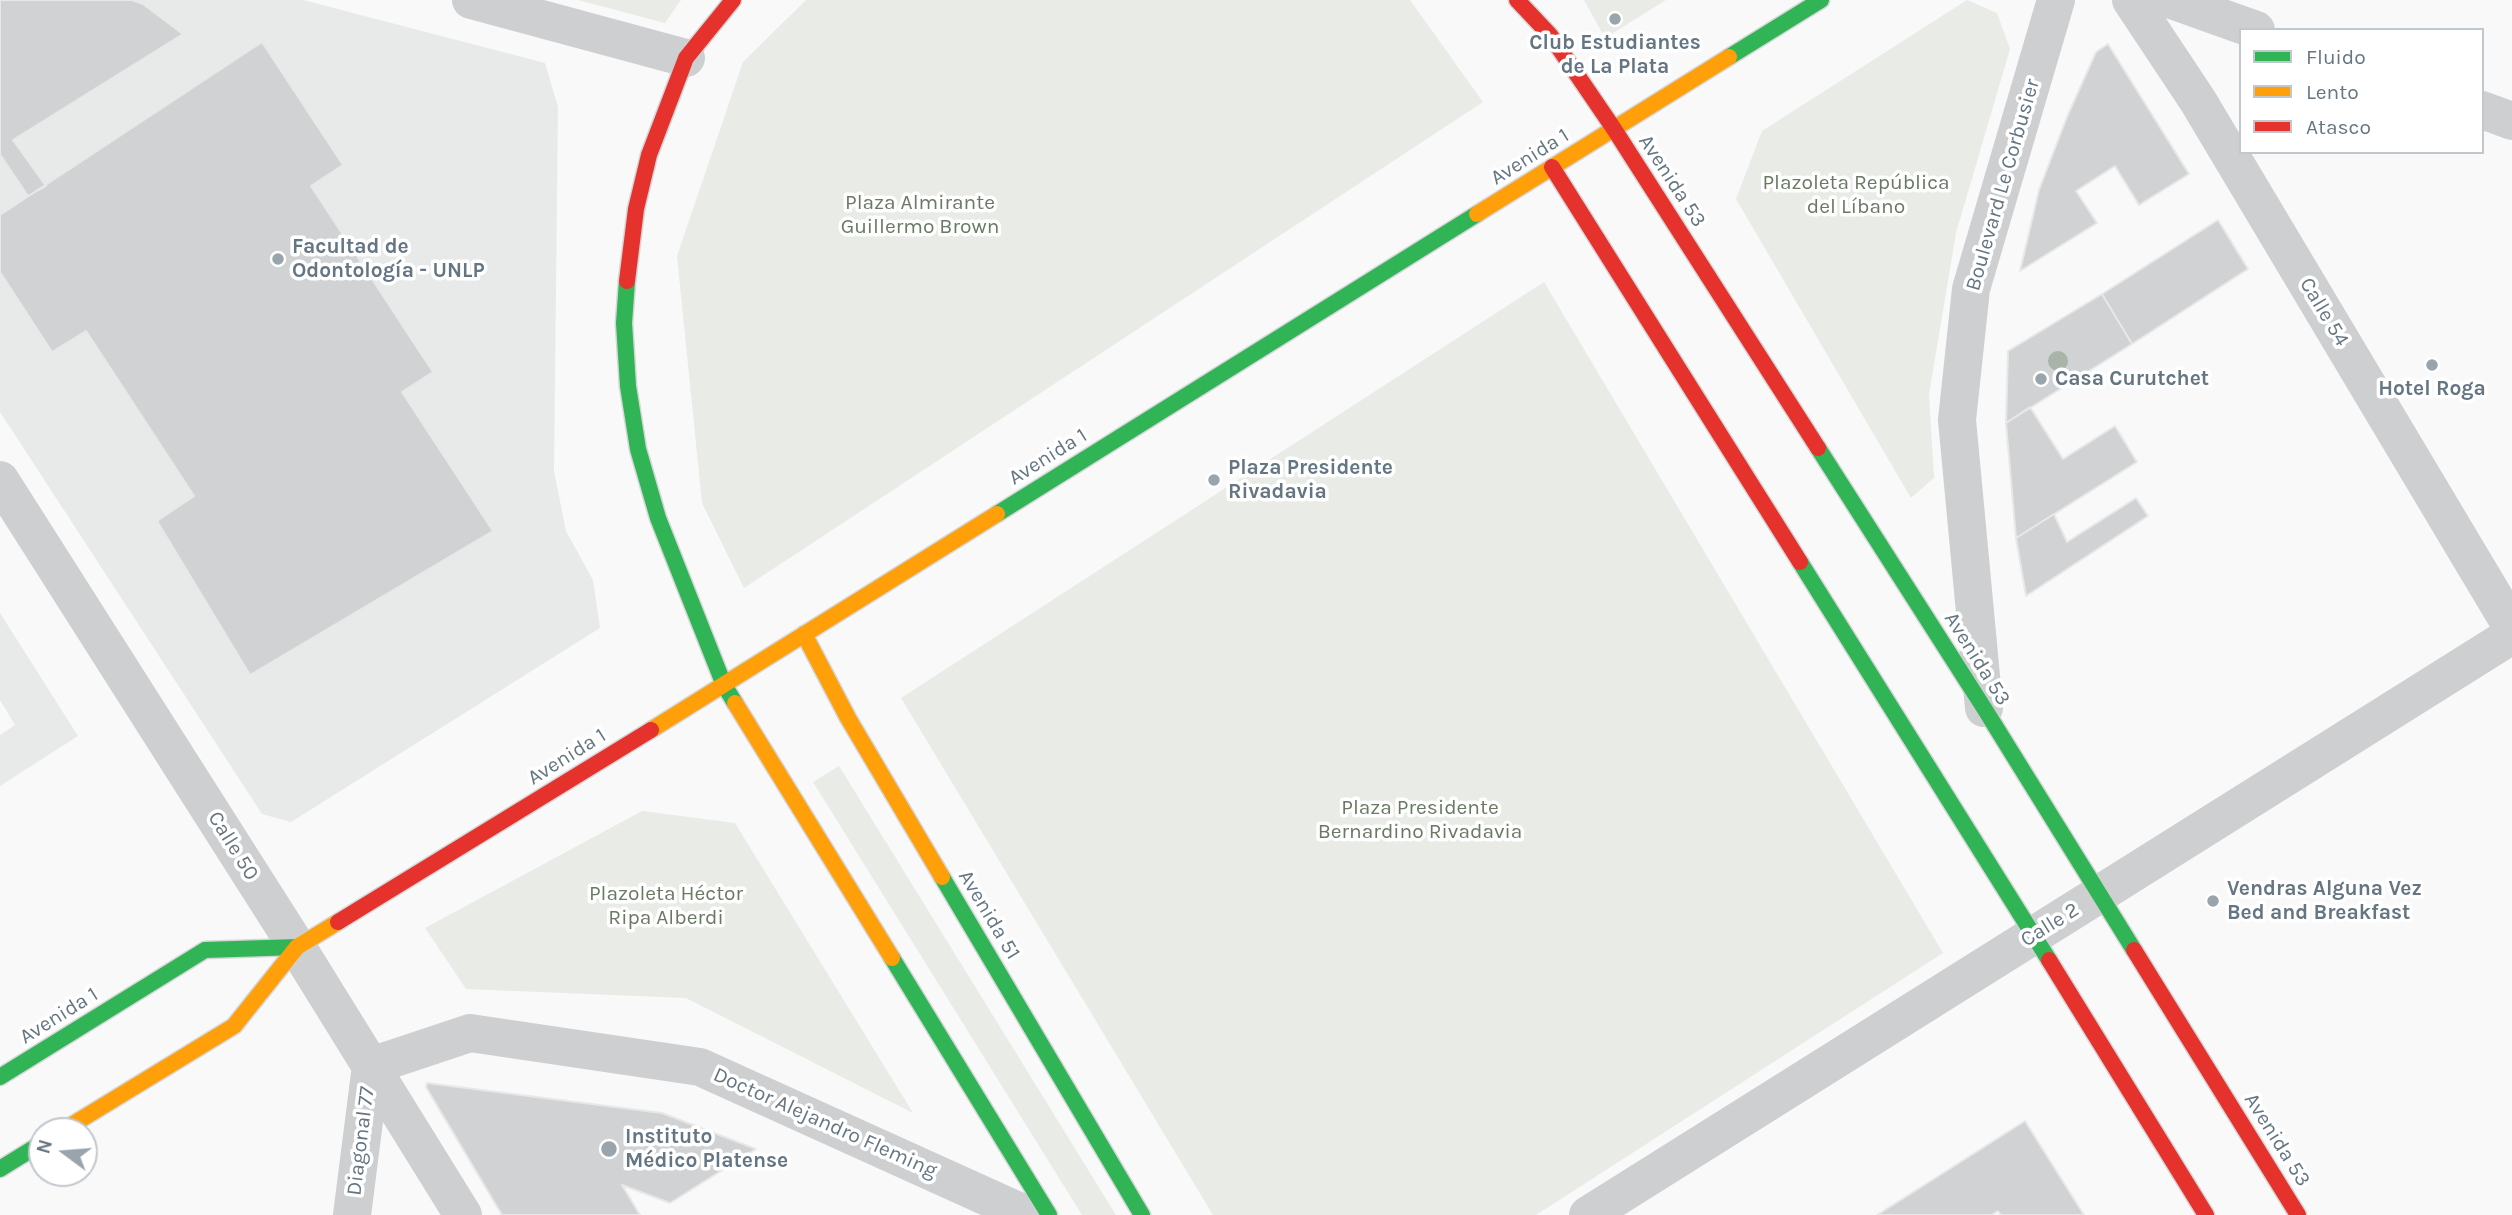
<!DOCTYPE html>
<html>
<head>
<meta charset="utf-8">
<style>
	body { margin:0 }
	#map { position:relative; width:2512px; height:1215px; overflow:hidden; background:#f9f9f9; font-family:Karla,sans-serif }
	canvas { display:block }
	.legend { position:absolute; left:2239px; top:28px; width:245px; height:126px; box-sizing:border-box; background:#fff; border:2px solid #c1c8cd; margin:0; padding:9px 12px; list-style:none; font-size:21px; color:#657683 }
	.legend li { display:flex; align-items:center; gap:14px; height:35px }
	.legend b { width:35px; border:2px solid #c1c8cd }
	.north { position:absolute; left:28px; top:1117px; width:70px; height:70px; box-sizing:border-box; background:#fff; border:2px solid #c1c8cd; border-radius:50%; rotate:286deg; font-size:19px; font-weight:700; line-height:28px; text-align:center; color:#657683 }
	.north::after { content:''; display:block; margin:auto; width:24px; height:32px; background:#99a4ac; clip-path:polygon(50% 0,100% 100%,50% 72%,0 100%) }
</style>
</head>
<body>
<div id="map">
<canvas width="2512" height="1215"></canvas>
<ul class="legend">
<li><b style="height:9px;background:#30b455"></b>Fluido</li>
<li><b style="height:9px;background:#ff9f0a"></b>Lento</li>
<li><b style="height:9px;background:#e5322d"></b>Atasco</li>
</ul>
<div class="north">N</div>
</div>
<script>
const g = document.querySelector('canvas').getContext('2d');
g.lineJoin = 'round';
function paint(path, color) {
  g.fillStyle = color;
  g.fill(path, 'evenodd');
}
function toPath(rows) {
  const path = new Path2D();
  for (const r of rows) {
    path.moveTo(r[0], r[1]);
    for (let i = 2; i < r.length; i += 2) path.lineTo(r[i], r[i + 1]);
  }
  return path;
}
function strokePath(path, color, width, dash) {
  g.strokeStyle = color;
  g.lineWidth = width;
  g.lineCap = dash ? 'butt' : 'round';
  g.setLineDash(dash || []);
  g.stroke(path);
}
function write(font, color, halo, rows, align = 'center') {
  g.font = font + ' Karla,sans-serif';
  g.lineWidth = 7;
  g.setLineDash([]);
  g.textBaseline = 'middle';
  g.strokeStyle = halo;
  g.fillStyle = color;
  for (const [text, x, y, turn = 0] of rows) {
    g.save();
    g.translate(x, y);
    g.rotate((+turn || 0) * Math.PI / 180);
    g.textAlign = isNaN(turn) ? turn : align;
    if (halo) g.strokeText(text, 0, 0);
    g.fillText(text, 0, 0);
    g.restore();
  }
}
paint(toPath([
	[0,0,303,0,545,63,558,107,554,471,566,531,593,580,600,628,291,822,262,814,0,412],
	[0,613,78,736,0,786,0,735,15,725,0,700]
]), '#e8e9e9');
paint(toPath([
	[578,0,681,0,665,23],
	[806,0,1410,0,1483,102,744,588,702,503,677,256,743,62],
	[1584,0,1666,0,1605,38],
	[1967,0,1997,13,2010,49,1956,233,1929,394,1934,478,1911,498,1736,199,1762,131],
	[1544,282,1943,953,1536,1215,1213,1215,901,698],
	[839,766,1116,1215,1082,1215,813,782],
	[642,811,735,823,913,1113,686,998,466,989,425,928]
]), '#e8ebe6');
const building = toPath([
	[0,0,132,0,143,4,183,34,13,140,46,186,28,196,1,156,0,160,0,0],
	[262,42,343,165,311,186,433,372,402,392,493,531,250,675,157,521,194,496,86,331,52,352,0,272,0,215,262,42],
	[2108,44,2189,174,2139,205,2115,166,2076,191,2097,223,2020,271,2039,190,2067,117,2096,52,2108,44],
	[2218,220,2248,269,2132,344,2102,294,2218,220],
	[2102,294,2132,344,2006,423,2008,351,2102,294],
	[2030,407,2063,459,2115,426,2137,462,2016,538,2006,423,2030,407],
	[2136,498,2148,516,2026,596,2016,538,2054,514,2067,542,2136,498],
	[427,1083,662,1113,756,1149,670,1203,622,1185,640,1215,502,1215,426,1087,427,1083],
	[2025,1121,2084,1215,2001,1215,1998,1211,1991,1215,1877,1215,2025,1121]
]);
paint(building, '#d0d2d3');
strokePath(building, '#e8e8e8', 2);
const fast = toPath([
	[1729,57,1821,0],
	[627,281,624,323,628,386,638,449,658,518,724,685,735,703],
	[1818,448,1984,708,2134,950],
	[997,514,1477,214],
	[1800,562,2049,960],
	[942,877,1142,1215],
	[892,958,1049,1215],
	[0,1077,205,950,297,947],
	[0,1169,42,1143]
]);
const slow = toPath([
	[1477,214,1729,57],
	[804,634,848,718,942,877],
	[735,703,892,958],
	[651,730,997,514],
	[62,1131,234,1026,297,947,338,922]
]);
const jam = toPath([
	[1517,0,1550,35,1614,129,1818,448],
	[1552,167,1800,562],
	[627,281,636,209,649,155,686,58,733,0],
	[338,922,651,730],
	[2134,950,2298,1215],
	[2049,960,2206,1215]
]);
strokePath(fast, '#d5d6d7', 19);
strokePath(slow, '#d5d6d7', 19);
strokePath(jam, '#d5d6d7', 19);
strokePath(toPath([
	[471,0,686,58],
	[2131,0,2198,101,2512,627],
	[2172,0,2256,30],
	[2482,110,2512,121],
	[0,480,297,947,463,1215],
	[1984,708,1957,420,1971,289,2056,0],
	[352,1215,371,1066,470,1033,700,1067,1027,1215],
	[1588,1215,2512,635]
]), '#cecfd0', 38);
strokePath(fast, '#30b455', 16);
strokePath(slow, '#ff9f0a', 16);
strokePath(jam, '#e5322d', 16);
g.fillStyle = '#a9b3a7';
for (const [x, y] of [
	[2058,361]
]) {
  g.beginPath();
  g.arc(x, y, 10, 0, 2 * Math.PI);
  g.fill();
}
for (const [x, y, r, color] of [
	[1615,19,7,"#99a4ac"],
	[278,259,7,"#99a4ac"],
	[2432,365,7,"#99a4ac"],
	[2041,379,7,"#99a4ac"],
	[1214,480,7,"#99a4ac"],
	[2213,901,7,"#99a4ac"],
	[609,1149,9,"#99a4ac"]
]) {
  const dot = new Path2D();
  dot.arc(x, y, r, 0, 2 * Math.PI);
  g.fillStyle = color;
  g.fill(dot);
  strokePath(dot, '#fff', 2.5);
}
write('bold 21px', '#657683', '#fff', [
	["Club Estudiantes",1615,43,"center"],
	["de La Plata",1615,67,"center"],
	["Facultad de",292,247],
	["Odontología - UNLP",292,271],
	["Casa Curutchet",2055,379],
	["Hotel Roga",2432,389,"center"],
	["Plaza Presidente",1228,468],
	["Rivadavia",1228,492],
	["Vendras Alguna Vez",2227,889],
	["Bed and Breakfast",2227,913],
	["Instituto",625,1137],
	["Médico Platense",625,1161]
], 'left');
write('21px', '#657683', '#fff', [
	["Avenida 1",1530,157,-32],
	["Avenida 53",1672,181,57],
	["Boulevard Le Corbusier",2003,185,-74],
	["Calle 54",2324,312,59],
	["Avenida 1",1048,457,-32],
	["Avenida 53",1977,659,58],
	["Avenida 1",567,757,-32],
	["Calle 50",233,846,58],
	["Avenida 51",989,915,59],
	["Calle 2",2050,925,-32],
	["Avenida 1",59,1016,-32],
	["Doctor Alejandro Fleming",825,1123,24],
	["Avenida 53",2277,1140,58],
	["Diagonal 77",361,1141,-83]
]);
write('21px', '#687a64', '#fff', [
	["Plazoleta República",1856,183],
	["del Líbano",1856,207],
	["Plaza Almirante",920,203],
	["Guillermo Brown",920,227],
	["Plaza Presidente",1420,808],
	["Bernardino Rivadavia",1420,832],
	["Plazoleta Héctor",666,894],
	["Ripa Alberdi",666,918]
]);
</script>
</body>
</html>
